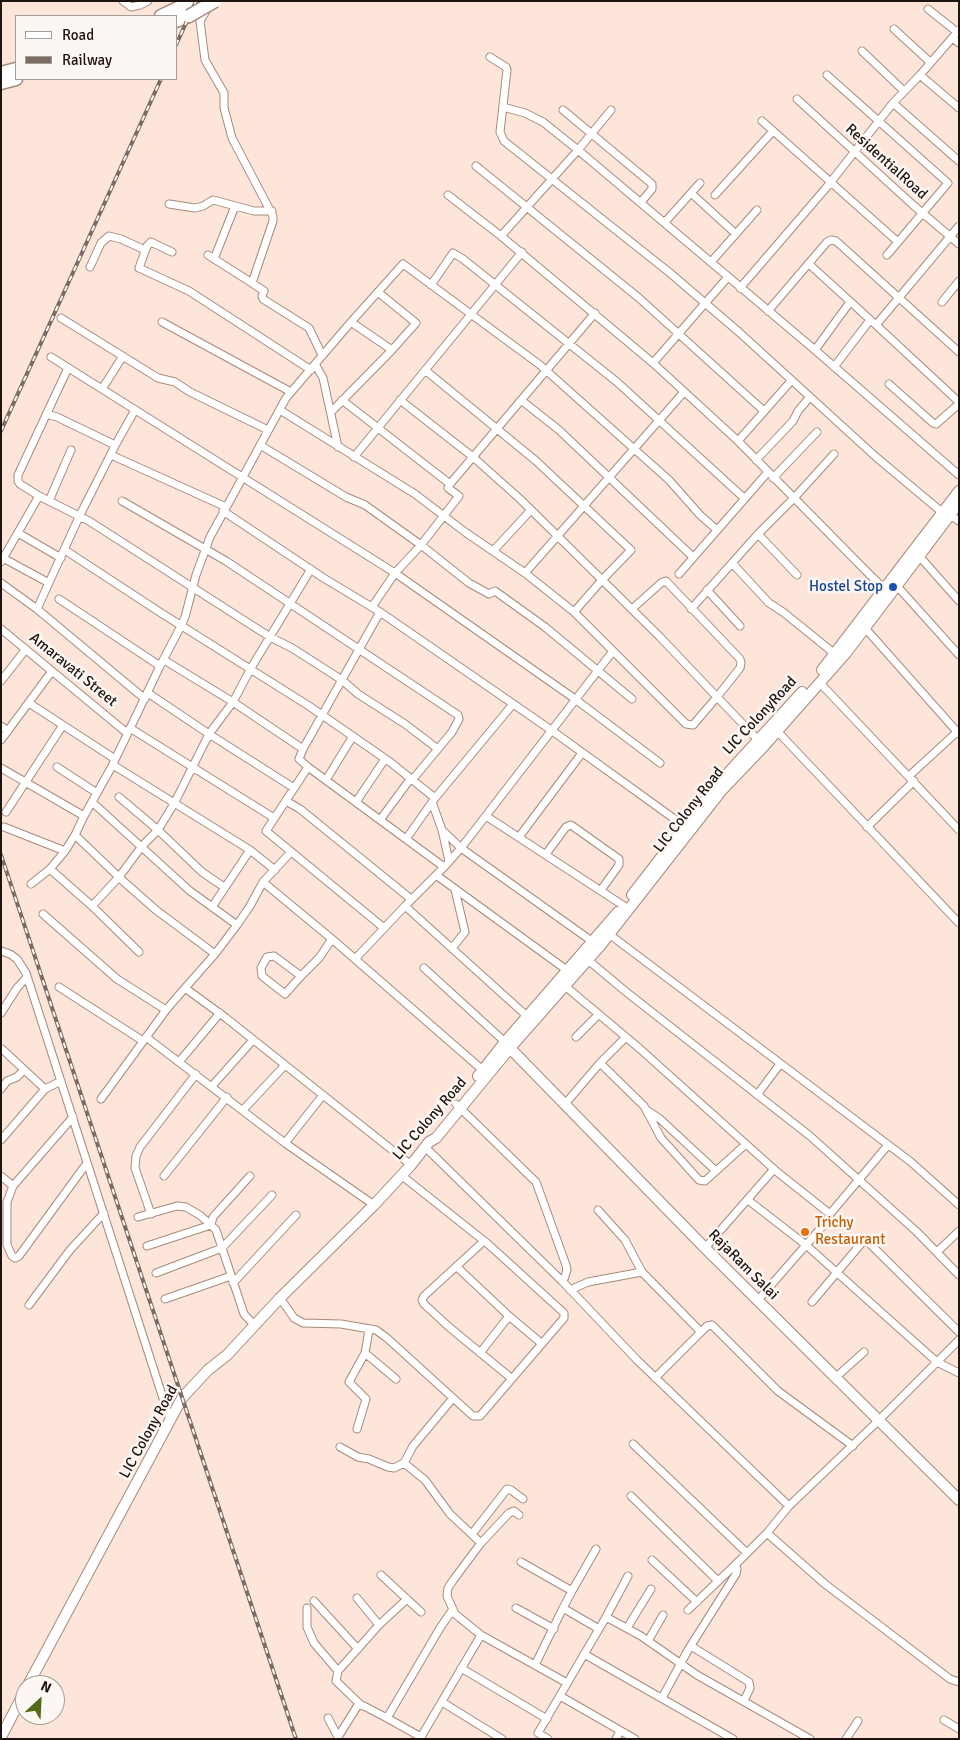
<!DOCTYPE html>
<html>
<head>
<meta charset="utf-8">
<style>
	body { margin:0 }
	#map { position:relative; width:960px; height:1740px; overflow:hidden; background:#fee5da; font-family:Signika,sans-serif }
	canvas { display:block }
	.frame { position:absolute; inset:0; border:2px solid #1f1510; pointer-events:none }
	.legend { position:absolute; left:15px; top:15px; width:162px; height:65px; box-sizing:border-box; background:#fdf7f4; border:1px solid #a49d99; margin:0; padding:6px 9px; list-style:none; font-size:15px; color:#1f1510 }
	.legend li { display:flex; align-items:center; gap:10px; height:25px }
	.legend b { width:25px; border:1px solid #a49d99 }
	.north { position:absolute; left:15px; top:1675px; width:50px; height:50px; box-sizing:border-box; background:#fdf7f4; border:1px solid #a49d99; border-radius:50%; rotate:25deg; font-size:14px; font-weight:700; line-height:20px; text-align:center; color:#1f1510 }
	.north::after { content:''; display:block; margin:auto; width:18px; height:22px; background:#526918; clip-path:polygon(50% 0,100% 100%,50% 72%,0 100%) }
</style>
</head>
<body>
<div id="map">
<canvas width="960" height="1740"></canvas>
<div class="frame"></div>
<ul class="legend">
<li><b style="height:6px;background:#fff"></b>Road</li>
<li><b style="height:6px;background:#7b6b63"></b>Railway</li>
</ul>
<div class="north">N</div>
</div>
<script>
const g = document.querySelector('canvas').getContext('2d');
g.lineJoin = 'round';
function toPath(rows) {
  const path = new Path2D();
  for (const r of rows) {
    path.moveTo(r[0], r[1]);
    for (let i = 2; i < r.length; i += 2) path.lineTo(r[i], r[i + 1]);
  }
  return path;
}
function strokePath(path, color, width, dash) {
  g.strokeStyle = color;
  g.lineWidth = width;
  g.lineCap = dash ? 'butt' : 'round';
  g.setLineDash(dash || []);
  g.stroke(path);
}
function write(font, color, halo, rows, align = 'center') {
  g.font = font + ' Signika,sans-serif';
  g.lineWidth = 5;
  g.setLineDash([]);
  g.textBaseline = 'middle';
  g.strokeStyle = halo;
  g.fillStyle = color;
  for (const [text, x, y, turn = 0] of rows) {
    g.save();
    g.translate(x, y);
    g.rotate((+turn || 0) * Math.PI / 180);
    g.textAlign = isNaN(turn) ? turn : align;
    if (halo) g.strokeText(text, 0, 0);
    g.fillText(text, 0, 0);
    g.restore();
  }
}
const street = toPath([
	[123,1,131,7,140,5,148,1],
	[208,8,200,21,205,60,224,93,224,108,232,138,273,216,273,221,252,283,264,291,262,296,263,299,309,328,322,355],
	[928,9,957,32],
	[894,29,930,62],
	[952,38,959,43],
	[862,51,904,91],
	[490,57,506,67,507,70,500,132,504,141,670,273,740,333,876,457,943,513],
	[827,75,948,183,887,255],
	[920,75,959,108],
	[797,99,913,205,959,244],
	[893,103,959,161],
	[503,107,525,113,543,122,578,150,611,110],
	[563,110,652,184,652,189,641,202],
	[762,121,898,242],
	[476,166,639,298,764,411],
	[691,193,736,234],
	[448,195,501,236,653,363,738,441,871,576,887,591],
	[715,195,773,131],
	[169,204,195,208,203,206,213,200,217,201,254,211,272,211],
	[665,222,700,183],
	[959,226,876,325,959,402],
	[501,236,578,150,815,350,959,475],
	[172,252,151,242,147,246,139,268,189,291,311,370],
	[208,255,252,283],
	[214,259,235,206],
	[711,262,757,210],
	[809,264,876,325],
	[90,267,101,243,109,236,121,239,145,250],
	[431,285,453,253,463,259,617,382,744,498],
	[740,288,826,188,893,103,920,75,959,30],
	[942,302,959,281],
	[768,311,827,242,831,240,836,241,959,352],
	[61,318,158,378,175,382,190,392,268,430],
	[162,322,291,392],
	[351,322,392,350],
	[815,350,850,302],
	[51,357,395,573,575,699,660,763],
	[653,363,728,277],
	[315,364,323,378,338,447],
	[834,367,870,320],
	[68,368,18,475,18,481,20,484,39,496,89,521,270,637,292,648,342,680,358,694,405,724,438,749],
	[425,370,535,460,631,550,602,580,574,612],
	[889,384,933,423,936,424,959,404],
	[102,389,123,356],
	[342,400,450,484],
	[400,400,473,457,520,499,660,637,717,697,740,668,741,663,740,659,666,581,661,583,632,609],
	[521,400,559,430,693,557],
	[135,410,117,442,79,517,37,609,145,699],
	[280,410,415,494,465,532,525,573,574,612,613,651],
	[331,412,392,350,416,323,379,293],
	[46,414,57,417,115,445],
	[738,441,791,381],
	[260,445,346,497,365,505,421,545,469,583,489,594,495,591,545,627,632,699],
	[111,455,226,507],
	[354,457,522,252],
	[756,460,793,421,798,411,809,398],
	[773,478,817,432],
	[49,501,71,450],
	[122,501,226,561,458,715,459,719,452,732,413,779],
	[223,511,322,577,380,612,551,730,687,828],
	[950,515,959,521],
	[18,533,61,558],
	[758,534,797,575],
	[65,550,158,611,309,706,390,762,435,798],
	[493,551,531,510],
	[920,557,959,601],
	[3,558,49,583],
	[1,562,39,496],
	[732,563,769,603,783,612,835,654],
	[525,573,684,392],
	[679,574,768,472],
	[1,583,37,609],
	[897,586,959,655],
	[707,590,740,626],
	[59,599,160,666],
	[372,607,395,573,421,545,459,496,448,488,450,484,595,313],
	[691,609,758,534,794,498,834,454],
	[865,628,959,734],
	[1,629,127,733],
	[164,660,233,702,251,668,311,569],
	[1,681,26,649],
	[820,683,959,830],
	[148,693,209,734,233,702,303,749,299,759,308,767],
	[29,703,115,759],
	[1,726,8,731],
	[130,728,274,818],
	[777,731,959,923],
	[1,740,52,671],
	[303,749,380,612],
	[113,765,250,850,275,870],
	[57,767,97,793],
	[1,768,84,816],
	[909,776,957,732],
	[326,780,353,736],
	[119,797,158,830,202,872,224,887],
	[286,801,300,809,411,899],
	[92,802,190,891,237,925],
	[356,802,385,759],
	[432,802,442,830,449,861],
	[6,812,63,725],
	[486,816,624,906],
	[380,820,411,778],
	[4,827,65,851,75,835],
	[867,827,914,781],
	[442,830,461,848,593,942],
	[519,837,582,753],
	[406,839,435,798,513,704],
	[546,854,566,827,571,825,619,859,619,865,601,890],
	[50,869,65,851],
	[436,875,568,971],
	[263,882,291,852],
	[31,884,50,869,92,906,139,952],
	[92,906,119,877,142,846,158,830,175,802,209,734,294,788],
	[212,907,250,850],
	[43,914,117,979,166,1010],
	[384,928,266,831,308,767,444,867],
	[609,934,911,1162,959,1205],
	[452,948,465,932,455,890],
	[1,951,10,954,17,959,26,973,170,1420],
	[215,954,156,910,123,881,75,835,84,816,111,768,160,666,181,626,185,617,196,575,210,537,286,398,351,322,403,264,540,365,669,480,700,515,717,530],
	[355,959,405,906],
	[588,960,625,991,810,1136,917,1232,959,1275],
	[424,968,505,1042],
	[301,976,274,956,267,957,261,968,262,976,285,994,301,976,319,958,332,939],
	[565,986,639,1048,776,1171,830,1214,888,1145],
	[59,987,143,1041],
	[185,988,215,954,237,925,250,906,263,882,332,939,486,1073],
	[1,1013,17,988,27,977],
	[528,1017,405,906,446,865,461,848,613,651,686,724,693,725,717,697,761,743],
	[146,1037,285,1143,374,1205],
	[576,1037,598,1015],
	[626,1037,600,1063,644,1106,661,1138,699,1180,705,1181,746,1144],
	[2,1049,45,1089],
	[179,1062,220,1013],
	[212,1086,253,1040],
	[1,1089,7,1081,17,1077,24,1070],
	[757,1095,780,1064],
	[101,1099,166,1010,185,988,226,1018,411,1165],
	[456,1104,536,1182,566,1265,567,1270,563,1282],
	[565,1104,600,1063],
	[243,1110,285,1065],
	[648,1111,660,1119,716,1171],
	[73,1117,13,1186,7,1202,7,1245,12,1256,15,1258,19,1256,87,1163],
	[1,1140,45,1089,61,1081],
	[285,1143,323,1095],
	[425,1147,563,1282,637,1360,789,1506],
	[401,1175,488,1244,564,1313,564,1318,480,1416,473,1416,453,1398],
	[1,1176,13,1186],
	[164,1176,227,1097],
	[748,1200,806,1245,937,1362,959,1373],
	[598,1210,625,1240,642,1272,701,1332],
	[151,1214,135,1168,136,1156,140,1147,196,1074],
	[138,1217,177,1206,186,1207,201,1216,216,1230,244,1314,255,1326],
	[484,1241,424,1296,422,1300,424,1304,449,1327,511,1378],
	[147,1246,211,1225,213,1217,250,1176],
	[705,1248,774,1169],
	[937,1252,959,1231],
	[457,1267,509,1316,480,1353],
	[156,1273,222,1248,272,1195],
	[233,1283,296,1215],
	[570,1290,588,1282,642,1272],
	[280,1298,294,1318,303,1323,341,1324,376,1330,387,1338,453,1398,413,1446,404,1463,425,1480,450,1514,481,1543,454,1579,448,1588,447,1596,455,1614,481,1635,567,1683],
	[165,1299,231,1276],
	[758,1300,827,1221,830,1214],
	[812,1302,865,1239,959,1332],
	[29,1305,70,1250,104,1213],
	[509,1316,541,1343],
	[365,1353,396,1379],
	[655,1378,707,1326,712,1325,778,1391,853,1446],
	[835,1378,864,1352],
	[357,1429,366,1399,349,1382,365,1353,369,1330],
	[633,1444,747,1553],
	[340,1447,358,1457,369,1459,388,1467,394,1468,404,1463],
	[631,1496,718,1581],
	[767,1533,825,1584,950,1679,959,1682],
	[472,1534,507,1489,511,1490,523,1499],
	[481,1543,509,1513,514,1511,519,1515],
	[652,1560,697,1602],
	[521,1562,572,1591,563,1608],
	[381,1575,421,1612],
	[572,1591,596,1549],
	[357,1598,379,1625],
	[314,1601,358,1649],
	[307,1608,307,1627,314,1643,338,1671],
	[516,1608,554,1629],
	[453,1609,440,1628,387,1718,421,1737,481,1635],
	[688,1610,735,1565],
	[606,1617,628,1576],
	[627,1628,651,1589],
	[648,1641,663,1615],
	[691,1646,749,1682,750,1688,744,1701],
	[584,1654,733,1739],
	[535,1665,563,1608,599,1629],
	[461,1668,547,1719],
	[560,1696,635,1739],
	[662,1698,688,1650,736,1574,737,1569,735,1565,767,1533,789,1506,878,1421,959,1340],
	[442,1702,502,1739],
	[361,1705,336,1681,338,1671,379,1625,407,1599],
	[328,1718,338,1737],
	[944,1720,959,1729],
	[338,1737,358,1705,364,1706,387,1718],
	[548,1739,538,1733,606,1617,641,1636,697,1675,810,1739],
	[616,1739,620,1731],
	[846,1739,858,1721]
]);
const secondary = toPath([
	[822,670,959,491],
	[632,895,717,785,802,692],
	[505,1043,705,1248,959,1500],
	[478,1076,505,1042,618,912],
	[28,1685,182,1398,208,1370,227,1355,280,1298,374,1205,411,1165,429,1142,436,1138,510,1048,600,946,722,790,764,746,846,653,959,503],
	[1,1737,25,1691]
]);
const highway = toPath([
	[161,16,193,1],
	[176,21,189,16],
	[1,73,16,69],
	[1,83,16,79]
]);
strokePath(street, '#a68a7c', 9);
strokePath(secondary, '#a68a7c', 12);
strokePath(highway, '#a68a7c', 15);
strokePath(street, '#fff', 7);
strokePath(secondary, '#fff', 10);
strokePath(highway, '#fff', 12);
const rail = toPath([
	[176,45,196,1],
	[1,431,161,79],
	[1,855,296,1739]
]);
strokePath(rail, '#7b6b63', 4);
strokePath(rail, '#fdf7f4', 2, [5.5]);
const highwayBridge = toPath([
	[189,16,215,1]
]);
strokePath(highwayBridge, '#a68a7c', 15, []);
strokePath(highwayBridge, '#fff', 12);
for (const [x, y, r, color] of [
	[893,587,5,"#1a4fb4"],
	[805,1232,5,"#e8710a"]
]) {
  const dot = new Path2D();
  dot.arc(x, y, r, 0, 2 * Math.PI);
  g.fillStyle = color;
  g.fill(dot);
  strokePath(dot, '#fdf7f4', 2);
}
write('15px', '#1f1510', '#fdf7f4', [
	["ResidentialRoad",886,162,42],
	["Amaravati Street",73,670,39],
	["LIC ColonyRoad",760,716,-47],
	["LIC Colony Road",689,810,-52],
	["LIC Colony Road",430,1119,-49],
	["RajaRam Salai",743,1265,45],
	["LIC Colony Road",149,1432,-61]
]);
write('15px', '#164399', '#fdf7f4', [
	["Hostel Stop",883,587]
], 'right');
write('15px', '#c56008', '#fdf7f4', [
	["Trichy",815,1223],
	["Restaurant",815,1240]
], 'left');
</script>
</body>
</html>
